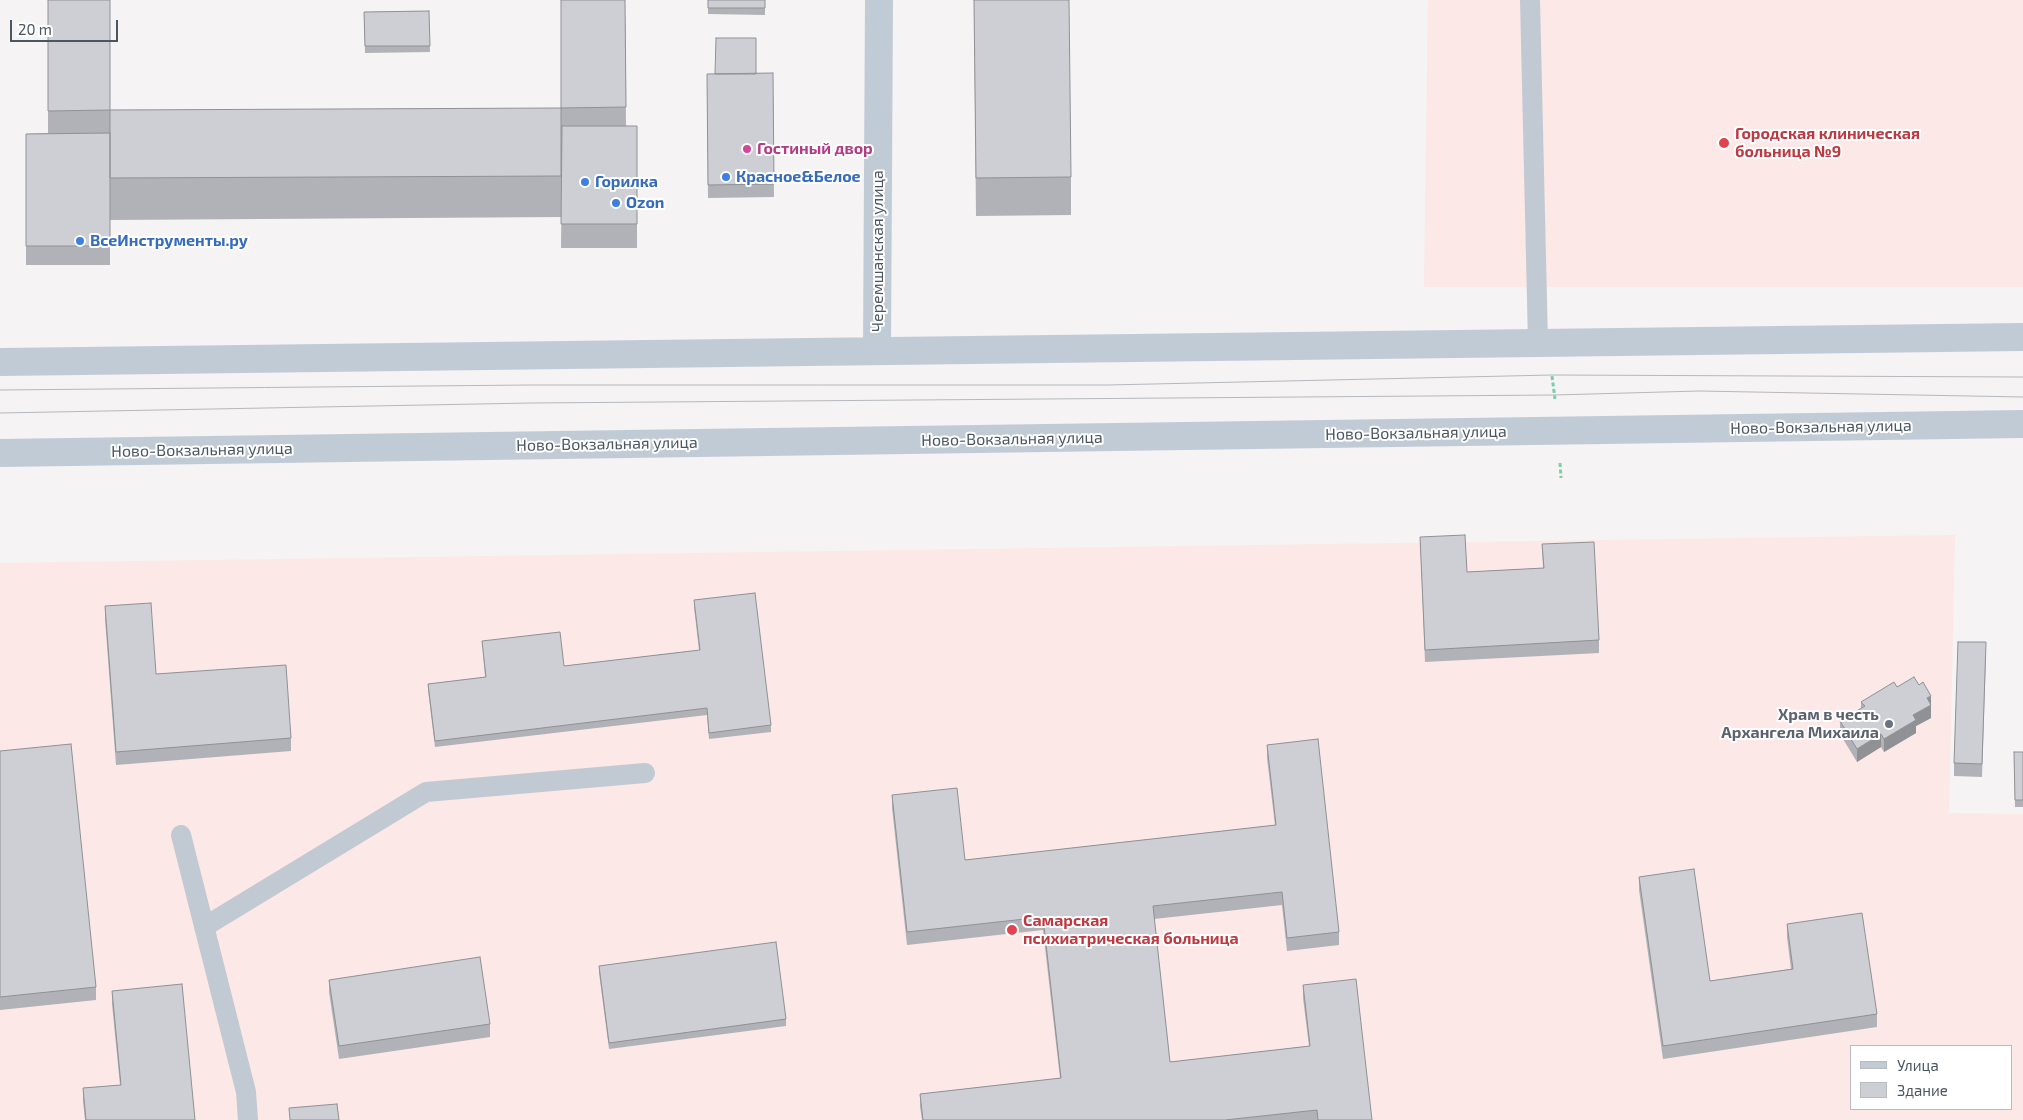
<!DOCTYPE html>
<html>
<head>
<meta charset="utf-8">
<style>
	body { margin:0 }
	#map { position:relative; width:2023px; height:1120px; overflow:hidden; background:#f5f3f3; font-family:"Exo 2",sans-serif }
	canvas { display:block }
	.legend { position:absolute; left:1850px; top:1045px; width:162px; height:65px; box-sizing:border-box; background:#fff; border:1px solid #b7bbc0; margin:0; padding:6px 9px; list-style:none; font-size:15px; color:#4a5661 }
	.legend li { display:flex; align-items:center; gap:10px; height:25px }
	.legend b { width:25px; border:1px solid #b7bbc0 }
	.scale { position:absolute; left:10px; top:20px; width:108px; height:22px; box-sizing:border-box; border:2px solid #4a5661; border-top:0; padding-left:6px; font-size:15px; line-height:18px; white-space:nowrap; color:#4a5661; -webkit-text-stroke:4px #fff; paint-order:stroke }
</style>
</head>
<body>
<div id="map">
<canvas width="2023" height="1120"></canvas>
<ul class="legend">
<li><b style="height:6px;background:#c1cbd6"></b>Улица</li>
<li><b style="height:14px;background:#cdcfd5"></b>Здание</li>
</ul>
<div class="scale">20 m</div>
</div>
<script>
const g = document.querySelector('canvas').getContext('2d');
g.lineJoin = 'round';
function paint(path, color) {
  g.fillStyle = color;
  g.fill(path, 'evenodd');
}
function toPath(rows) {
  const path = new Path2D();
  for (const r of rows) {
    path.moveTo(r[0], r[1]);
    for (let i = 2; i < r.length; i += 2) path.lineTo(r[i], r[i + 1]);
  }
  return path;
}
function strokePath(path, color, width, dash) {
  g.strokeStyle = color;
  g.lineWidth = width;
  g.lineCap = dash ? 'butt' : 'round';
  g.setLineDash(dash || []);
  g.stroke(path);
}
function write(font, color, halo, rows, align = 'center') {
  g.font = font + ' "Exo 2",sans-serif';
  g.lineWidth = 4;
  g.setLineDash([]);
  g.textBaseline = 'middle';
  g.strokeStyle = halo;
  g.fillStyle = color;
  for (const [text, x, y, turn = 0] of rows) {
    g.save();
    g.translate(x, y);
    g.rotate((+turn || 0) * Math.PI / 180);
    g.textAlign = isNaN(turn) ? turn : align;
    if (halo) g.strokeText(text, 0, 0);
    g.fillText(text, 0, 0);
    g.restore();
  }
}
paint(toPath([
	[1428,0,2023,0,2023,287,1424,287],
	[1955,535,1949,813,2023,814,2023,1120,0,1120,0,563],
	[1852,1046,2012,1046,2012,1109,1852,1109]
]), '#fce8e6');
strokePath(toPath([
	[1552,376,1555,399],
	[1560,463,1561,478]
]), '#7ad0a6', 3, [4, 2.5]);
strokePath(toPath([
	[1530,0,1538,343],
	[181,835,246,1092,248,1120],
	[204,927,426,792,645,773]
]), '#c1cad2', 20);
strokePath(toPath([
	[877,351,879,0],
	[0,362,2023,337],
	[0,453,2023,424]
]), '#c1cbd6', 28);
strokePath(toPath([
	[0,390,529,385,1108,385,1552,375,2023,377],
	[0,413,531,403,1554,395,1699,391,2023,397]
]), '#b5b8bd', 1);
paint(toPath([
	[48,0,110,0,110,135,561,108,625,0,626,126,637,126,637,248,561,248,562,149,561,217,110,220,110,265,26,265,26,134,48,133],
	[708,0,765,0,765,15,708,14],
	[974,0,1071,177,1071,215,976,216],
	[429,11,430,52,365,53,364,12],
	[773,73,774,197,708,198,707,74],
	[1420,537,1467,572,1543,568,1542,544,1599,640,1599,653,1425,662],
	[694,600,771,725,771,732,709,739,707,715,435,747,428,690,428,684,485,677,482,641,564,666,699,650,694,607],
	[105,606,156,674,291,738,291,751,116,765,105,619],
	[1986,655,1982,777,1954,776,1954,763],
	[1919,685,1931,696,1931,718,1916,726,1916,733,1884,752,1881,747,1857,762,1840,734,1840,721,1861,708,1861,702,1897,687],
	[1267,745,1339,932,1339,945,1287,951,1282,905,1154,919,1170,1062,1309,1046,1303,998,1303,985,1372,1120,922,1120,920,1106,920,1094,1060,1078,1043,930,907,945,892,808,892,795,965,860,1275,825,1267,758],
	[0,751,96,987,96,1000,0,1010],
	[2014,752,2023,752,2023,807,2015,807],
	[1639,877,1710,981,1791,969,1787,937,1787,924,1877,1014,1877,1027,1663,1059,1639,890],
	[599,966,786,1019,786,1026,609,1049,599,973],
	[329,980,490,1024,490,1037,339,1059,329,992],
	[112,991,195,1120,85,1120,83,1101,83,1088,120,1085,112,1004]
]), '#b0b2b7');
paint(toPath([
	[1931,696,1931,718,1916,726,1916,733,1884,752,1884,739,1913,715,1927,698],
	[1881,734,1881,747,1857,762,1857,749]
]), '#909195');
const building = toPath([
	[48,0,110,0,110,110,48,111,48,0],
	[561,0,625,0,626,107,561,108,561,0],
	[708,0,765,0,765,8,708,8,708,0],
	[974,0,1069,0,1071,177,976,178,974,0],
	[429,11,430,46,365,46,364,12,429,11],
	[716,38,756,38,756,74,715,74,716,38],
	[773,73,774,184,708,185,707,74,773,73],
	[561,108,561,176,110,178,110,110,561,108],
	[562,126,637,126,637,224,561,224,562,126],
	[110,133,110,246,26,246,26,134,110,133],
	[1465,535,1467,572,1544,568,1542,544,1594,542,1599,640,1425,650,1420,537,1465,535],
	[755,593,771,725,709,733,707,708,435,741,428,684,486,677,482,641,560,632,564,666,700,650,694,600,755,593],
	[151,603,156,674,286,665,291,738,116,752,105,606,151,603],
	[1958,642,1986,642,1982,764,1954,763,1958,642],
	[1914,677,1919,685,1923,682,1931,696,1927,698,1931,705,1913,715,1916,720,1884,739,1881,734,1857,749,1840,721,1865,706,1861,702,1894,682,1897,687,1914,677],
	[1318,739,1339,932,1287,938,1282,892,1153,906,1170,1062,1310,1046,1303,985,1356,979,1372,1120,1318,1120,1317,1110,1225,1120,923,1120,920,1094,1061,1078,1043,917,907,932,892,795,957,788,965,860,1276,825,1267,745,1318,739],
	[71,744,96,987,0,997,0,751,71,744],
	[2014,752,2023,752,2023,800,2015,800,2014,752],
	[1694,869,1710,981,1793,969,1787,924,1862,913,1877,1014,1663,1046,1639,877,1694,869],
	[776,942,786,1019,609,1043,599,966,776,942],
	[480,957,490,1024,339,1046,329,980,480,957],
	[182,984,195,1120,86,1120,83,1088,121,1085,112,991,182,984],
	[337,1104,339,1120,290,1120,289,1108,337,1104]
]);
paint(building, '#cdcfd5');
strokePath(building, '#909195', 1);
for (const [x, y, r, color] of [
	[1724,143,6,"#e0444e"],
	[747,149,5,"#d1479c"],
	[726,177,5,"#3f7fe0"],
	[585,182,5,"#3f7fe0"],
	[616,203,5,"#3f7fe0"],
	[80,241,5,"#3f7fe0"],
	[1889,724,5,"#6b7280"],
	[1012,930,6,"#e0444e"]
]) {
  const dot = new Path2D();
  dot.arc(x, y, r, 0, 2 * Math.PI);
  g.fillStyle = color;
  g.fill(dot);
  strokePath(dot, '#fff', 2);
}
write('bold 16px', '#be3a42', '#fff', [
	["Городская клиническая",1735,134],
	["больница №9",1735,152],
	["Самарская",1023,921],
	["психиатрическая больница",1023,939]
], 'left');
write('bold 16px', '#b23c85', '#fff', [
	["Гостиный двор",757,149]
], 'left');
write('bold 16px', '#366cbe', '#fff', [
	["Красное&Белое",736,177],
	["Горилка",595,182],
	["Ozon",626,203],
	["ВсеИнструменты.ру",90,241]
], 'left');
write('16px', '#4a5661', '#fff', [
	["Черемшанская улица",878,251,-90],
	["Ново-Вокзальная улица",1821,427,-1],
	["Ново-Вокзальная улица",1416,433,-1],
	["Ново-Вокзальная улица",1012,439,-1],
	["Ново-Вокзальная улица",607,444,-1],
	["Ново-Вокзальная улица",202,450,-1]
]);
write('bold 16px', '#5b616d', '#fff', [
	["Храм в честь",1879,715],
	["Архангела Михаила",1879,733]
], 'right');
</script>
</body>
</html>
